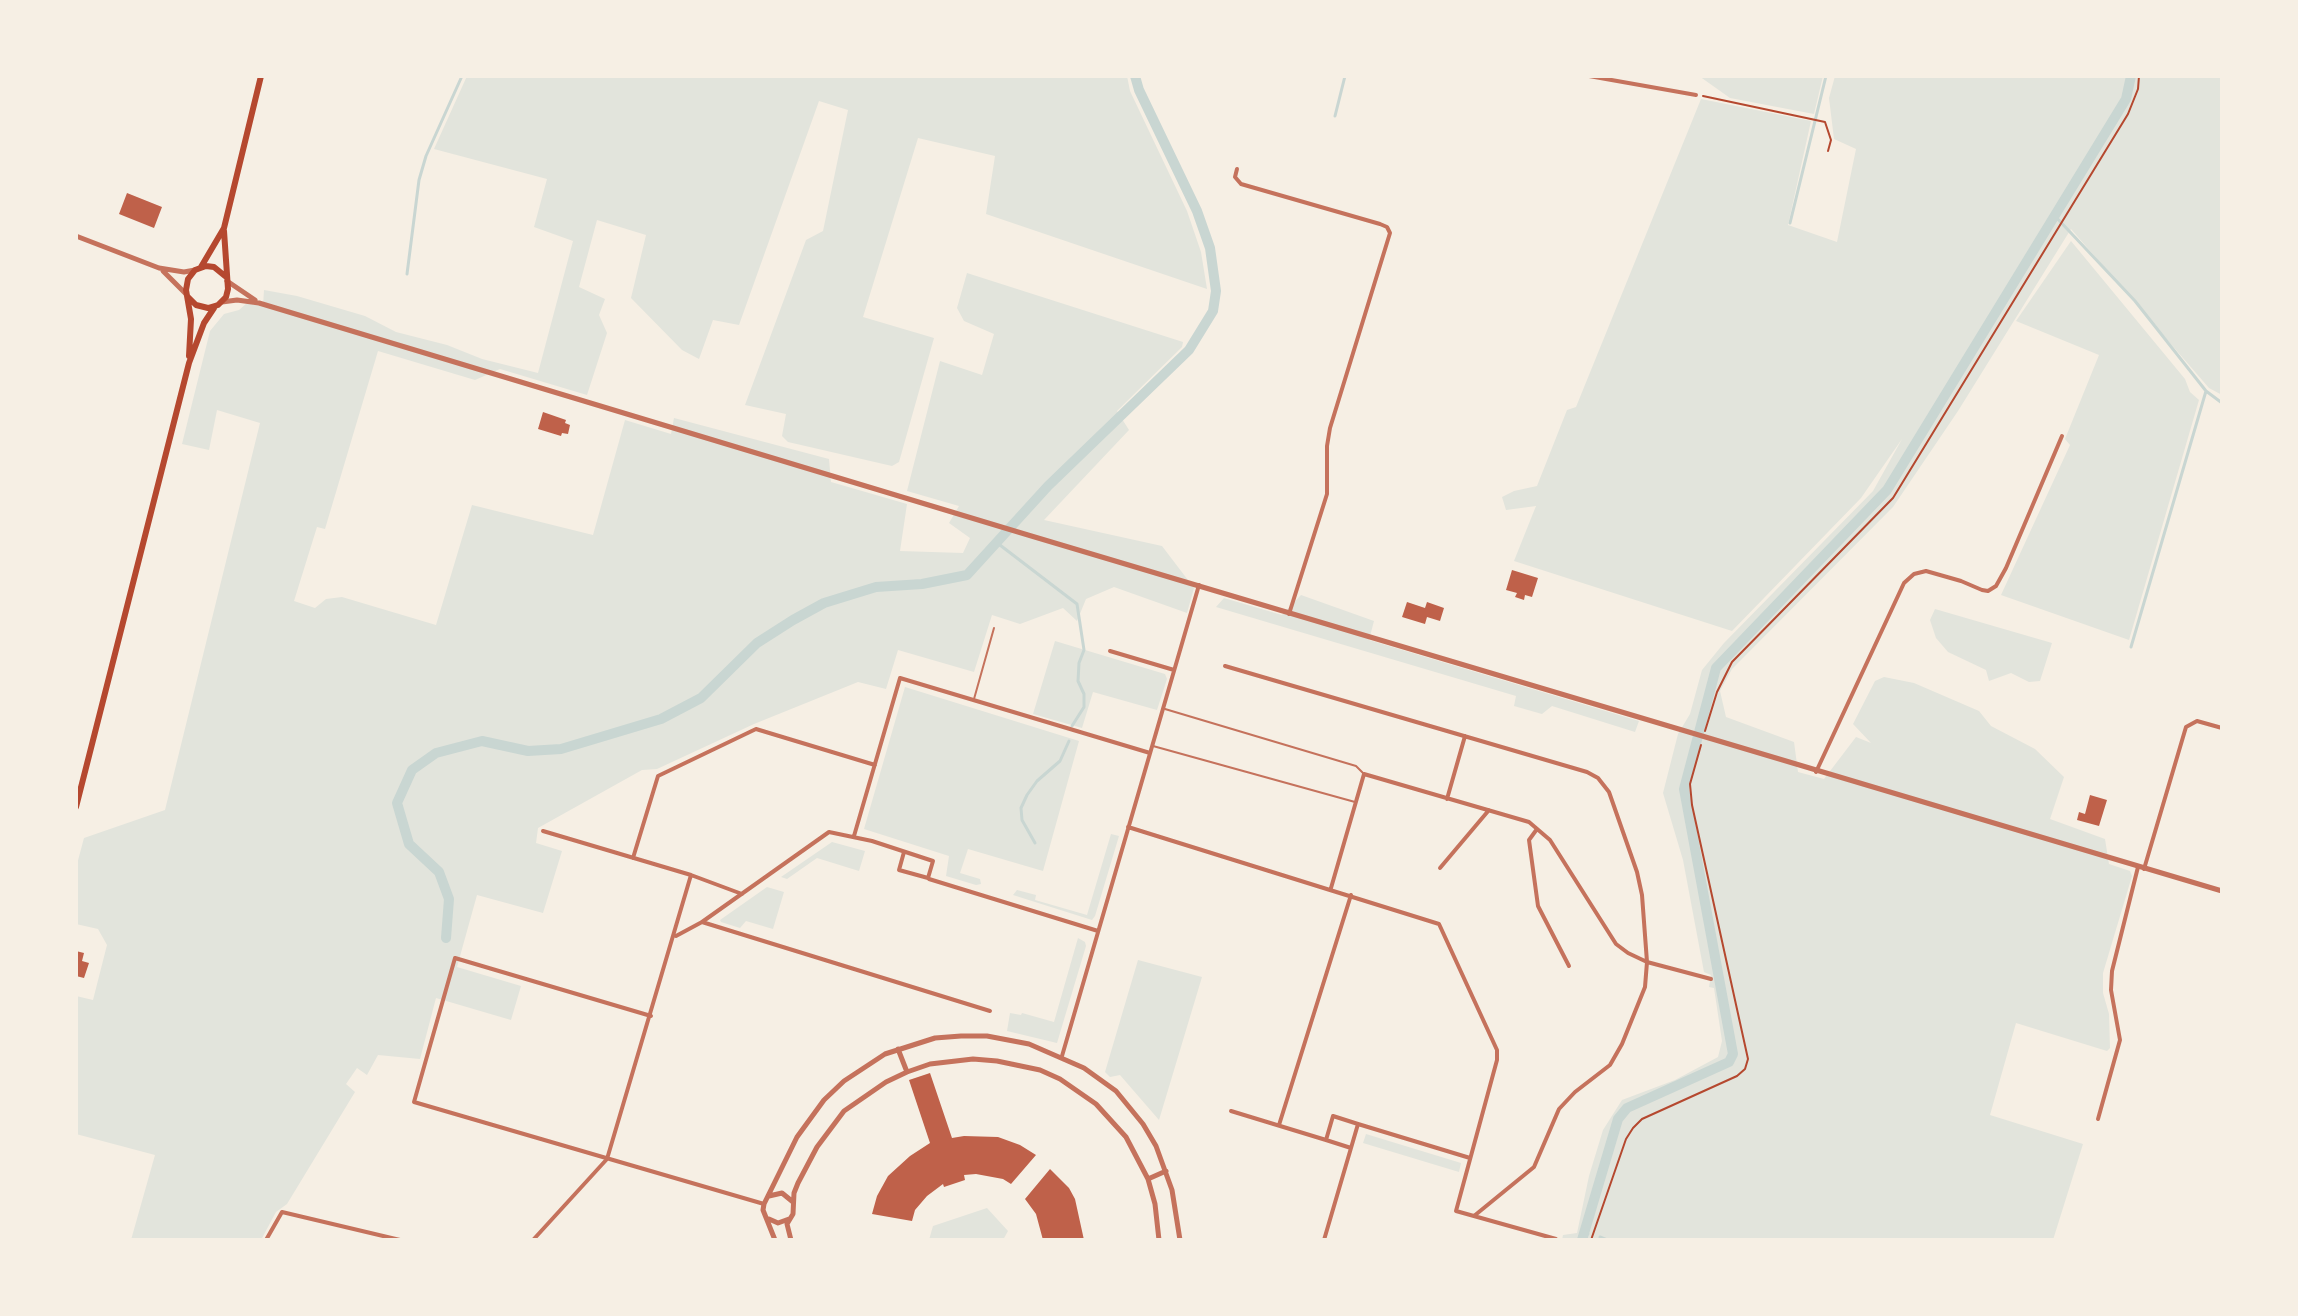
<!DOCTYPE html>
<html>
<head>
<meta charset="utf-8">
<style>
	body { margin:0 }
	#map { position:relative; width:2298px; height:1316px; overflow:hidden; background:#f6efe4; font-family:Lato,sans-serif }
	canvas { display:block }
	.frame { position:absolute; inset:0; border:78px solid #f6efe4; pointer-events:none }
</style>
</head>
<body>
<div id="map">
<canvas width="2298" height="1316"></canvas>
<div class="frame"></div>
</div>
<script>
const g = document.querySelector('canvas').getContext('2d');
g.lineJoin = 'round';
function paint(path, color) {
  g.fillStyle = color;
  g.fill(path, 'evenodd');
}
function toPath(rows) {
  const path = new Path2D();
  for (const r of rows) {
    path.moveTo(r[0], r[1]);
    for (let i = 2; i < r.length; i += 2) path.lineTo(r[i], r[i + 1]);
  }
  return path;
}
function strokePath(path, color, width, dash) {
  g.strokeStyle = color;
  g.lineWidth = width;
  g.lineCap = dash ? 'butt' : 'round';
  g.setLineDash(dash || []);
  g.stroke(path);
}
paint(toPath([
	[467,76,1127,76,1130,91,1187,211,1201,252,1207,289,986,214,995,156,918,138,863,317,934,338,899,462,892,466,788,442,782,436,786,414,745,405,806,240,823,231,848,110,819,101,739,325,713,320,699,359,682,350,631,298,646,235,597,220,579,287,605,299,599,315,607,333,587,395,500,369,475,380,378,351,325,529,317,527,294,601,315,608,326,599,342,597,436,625,472,505,593,535,625,420,671,434,674,418,829,459,831,482,907,504,900,551,963,553,970,538,949,523,959,506,907,491,940,361,982,375,994,334,964,321,957,308,967,273,1183,342,1182,347,1117,411,1129,430,1044,520,1162,546,1194,588,1187,613,1114,587,1086,599,1077,621,1063,608,1020,624,992,615,974,672,898,650,886,689,858,682,754,724,657,769,642,770,538,828,536,843,562,851,543,913,477,895,457,967,521,986,511,1020,436,998,420,1059,378,1055,367,1075,357,1068,346,1084,355,1092,287,1204,276,1212,261,1240,131,1240,155,1155,76,1134,76,996,93,1000,107,945,98,929,76,924,76,868,84,838,165,810,260,423,217,410,209,450,182,444,210,331,224,314,239,310,247,303,263,306,264,290,297,296,365,316,396,332,447,345,482,359,538,373,573,241,534,227,547,179,434,149],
	[1699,76,1823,76,1814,114,1730,98],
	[1835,76,2222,76,2222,395,2209,388,2071,229,1958,411,1893,507,1732,669,1720,691,1726,717,1794,742,1798,772,1824,779,1856,737,1871,743,1853,724,1875,681,1884,677,1914,683,1979,711,1991,726,2035,749,2064,777,2050,819,2105,839,2109,864,2130,871,2132,876,2103,973,2103,993,2109,1014,2110,1048,2107,1051,2016,1023,1990,1115,2083,1144,2053,1240,1562,1240,1563,1235,1577,1233,1589,1176,1603,1130,1622,1100,1675,1080,1718,1057,1722,1041,1714,988,1709,987,1711,975,1704,972,1683,860,1663,793,1678,734,1690,714,1702,670,1724,643,1873,491,1902,439,1861,498,1732,631,1514,561,1536,506,1506,510,1502,497,1514,491,1537,486,1567,410,1576,407,1701,99,1811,121,1788,225,1837,242,1856,149,1834,139,1829,98],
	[2071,241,2185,379,2190,392,2199,400,2129,640,2001,595,2070,445,2065,439,2099,355,2016,321],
	[1301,595,1374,621,1369,640,1639,721,1635,732,1552,706,1542,714,1514,706,1516,696,1216,607,1224,598,1282,615],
	[1935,609,2052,643,2040,681,2029,682,2011,673,1989,681,1986,670,1948,652,1936,638,1930,620],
	[1055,641,1165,674,1167,679,1157,710,1093,692,1082,728,1033,714],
	[905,687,1079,741,1043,871,968,849,960,873,980,879,981,884,976,885,946,876,949,856,864,829],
	[1111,834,1119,836,1095,916,1092,920,1013,895,1017,890,1036,895,1035,900,1087,915],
	[832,842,865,851,859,871,817,858,787,879,781,877],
	[767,887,784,892,773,929,746,921,740,928,721,922,720,920],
	[1078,938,1085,942,1086,946,1057,1043,1007,1031,1010,1013,1021,1015,1022,1013,1054,1022],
	[1138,960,1202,977,1159,1120,1120,1075,1110,1077,1105,1072],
	[1366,1134,1461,1163,1459,1172,1363,1143],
	[987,1208,1008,1231,1003,1240,929,1240,933,1226]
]), '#e2e4dc');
strokePath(toPath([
	[1335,116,1345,76],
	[2054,215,2135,301,2206,391,2222,403],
	[1790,223,1826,76],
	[407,274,419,180,426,156,462,76],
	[996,542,1077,604,1084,650,1079,663,1078,681,1084,694,1084,707,1072,726],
	[2131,647,2206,391],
	[1035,843,1022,820,1021,808,1027,795,1037,781,1060,761,1069,741],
	[1584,1233,1588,1234],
	[1600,1237,1607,1240]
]), '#c9d6d2', 3);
strokePath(toPath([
	[446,938,449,899,439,872,409,844,397,803,412,770,436,753,482,741,528,751,561,749,661,719,701,698,757,643,793,620,824,603,876,587,922,584,967,575,1048,486,1189,350,1213,311,1216,291,1210,248,1197,211,1139,90,1135,76],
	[1582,1240,1618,1119,1627,1108,1729,1062,1733,1054,1684,789,1716,668,1887,490,2126,99,2131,76]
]), '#c9d6d2', 10);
paint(toPath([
	[127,193,162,207,154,228,119,214],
	[543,412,566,420,565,423,570,425,568,434,562,433,561,436,538,429],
	[1512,570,1538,578,1532,597,1525,595,1524,600,1515,597,1517,593,1506,590],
	[1407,602,1425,608,1427,602,1444,608,1440,621,1427,617,1425,624,1402,617],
	[2090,795,2107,800,2099,826,2077,820,2079,812,2085,814],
	[76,951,84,953,82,961,89,963,84,978,76,976],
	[930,1073,952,1138,964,1136,998,1137,1020,1145,1036,1155,1011,1184,1003,1179,976,1174,964,1175,965,1180,944,1187,943,1184,927,1196,915,1210,912,1221,872,1214,877,1196,888,1176,910,1156,930,1143,909,1080],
	[1050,1169,1069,1188,1075,1199,1084,1240,1043,1240,1036,1214,1025,1199]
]), '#bf614a');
strokePath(toPath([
	[1703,96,1825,122,1831,140,1828,151],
	[1705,731,1717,692,1732,662,1893,498,2128,114,2138,89,2139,76],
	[1591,1240,1626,1139,1633,1128,1642,1119,1737,1076,1745,1069,1748,1059,1692,805,1690,784,1701,745]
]), '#b5482f', 2);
strokePath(toPath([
	[974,699,994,628],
	[1165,709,1356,766,1363,773],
	[1153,746,1355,802]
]), '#c5725c', 2);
strokePath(toPath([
	[1589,76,1696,95],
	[1237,169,1235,177,1241,184,1380,224,1387,227,1390,233,1330,428,1327,446,1327,494,1289,614],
	[1110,651,1174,670],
	[1225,666,1587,772,1598,778,1609,792,1637,872,1642,895,1647,962,1645,987,1622,1044,1610,1065,1575,1092,1559,1109,1534,1167,1474,1216],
	[1816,772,1904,583,1914,574,1926,571,1961,581,1982,590,1988,591,1996,586,2006,568,2062,436],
	[1447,799,1465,736],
	[1128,827,1439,924,1497,1050,1497,1060,1456,1211,1556,1239],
	[1537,829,1529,840,1538,906,1569,966],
	[543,831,691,875,742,894],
	[854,836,900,678,1150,753],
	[633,858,658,776,756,729,875,765],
	[1440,868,1489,810],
	[2144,869,2186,727,2197,721,2222,728],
	[929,879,1098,931],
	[1331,888,1364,774,1529,822,1550,840,1616,944,1628,953,1647,962,1711,979],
	[702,922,990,1011],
	[676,936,702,922,829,832,872,841,933,861,928,878,899,870,904,852],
	[651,1016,455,958,414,1102,764,1204],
	[1062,1056,1199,585],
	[1231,1111,1326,1140],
	[2098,1119,2120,1040,2111,990,2112,971,2138,867],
	[1358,1124,1351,1148,1326,1140,1333,1116,1358,1124,1470,1158],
	[1279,1125,1351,895],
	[266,1240,282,1212,400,1240],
	[533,1240,607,1159,691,875],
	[1324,1240,1351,1148]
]), '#c5725c', 4);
strokePath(toPath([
	[76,236,159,268,184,272,195,270],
	[163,271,187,295],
	[227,281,255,300],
	[222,302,237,300,259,303,1028,535,2222,891],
	[898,1049,907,1072],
	[1148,1179,1166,1171],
	[769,1196,782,1193,793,1202],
	[769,1219,778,1223,789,1219],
	[775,1240,763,1210,764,1204,797,1137,824,1100,844,1081,885,1054,935,1038,961,1036,987,1036,1029,1044,1084,1068,1116,1091,1143,1124,1156,1146,1172,1190,1180,1240],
	[791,1240,787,1224,793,1214,794,1193,798,1183,817,1147,844,1111,886,1082,907,1072,930,1064,973,1059,997,1061,1040,1070,1060,1079,1096,1104,1126,1137,1148,1179,1155,1204,1159,1240]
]), '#c5725c', 5);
strokePath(toPath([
	[201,267,224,228,261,76],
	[188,297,196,305,208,308,218,305,226,297,228,289,224,231],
	[189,356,191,319,186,290,188,279,195,270,206,266,214,267,225,276],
	[76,807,189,363,204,323,214,308]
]), '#b5482f', 6);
</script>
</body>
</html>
